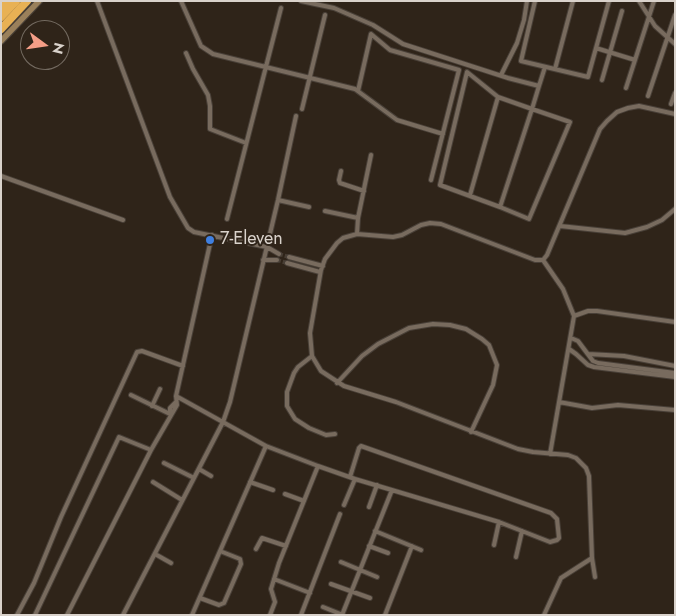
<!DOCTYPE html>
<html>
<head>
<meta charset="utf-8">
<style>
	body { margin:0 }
	#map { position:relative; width:676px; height:616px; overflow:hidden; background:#2f2419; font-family:Jost,sans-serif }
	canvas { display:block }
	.frame { position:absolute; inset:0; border:2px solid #d9d2cb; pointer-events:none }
	.north { position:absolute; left:20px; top:20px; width:50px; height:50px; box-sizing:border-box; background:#2f2419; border:1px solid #736a60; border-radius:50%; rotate:104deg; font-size:14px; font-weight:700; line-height:20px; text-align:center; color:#d9d2cb }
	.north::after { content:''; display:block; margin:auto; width:18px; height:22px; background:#f49e87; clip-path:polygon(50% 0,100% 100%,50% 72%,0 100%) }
</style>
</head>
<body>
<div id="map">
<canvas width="676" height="616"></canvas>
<div class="frame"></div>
<div class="north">N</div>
</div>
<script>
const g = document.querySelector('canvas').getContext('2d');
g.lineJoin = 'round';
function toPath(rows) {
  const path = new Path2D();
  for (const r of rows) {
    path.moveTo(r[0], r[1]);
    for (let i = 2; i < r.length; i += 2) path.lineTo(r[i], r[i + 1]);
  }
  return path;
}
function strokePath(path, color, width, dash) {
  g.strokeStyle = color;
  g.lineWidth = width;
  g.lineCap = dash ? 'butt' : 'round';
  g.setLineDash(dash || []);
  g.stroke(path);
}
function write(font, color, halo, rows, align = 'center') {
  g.font = font + ' Jost,sans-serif';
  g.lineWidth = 4;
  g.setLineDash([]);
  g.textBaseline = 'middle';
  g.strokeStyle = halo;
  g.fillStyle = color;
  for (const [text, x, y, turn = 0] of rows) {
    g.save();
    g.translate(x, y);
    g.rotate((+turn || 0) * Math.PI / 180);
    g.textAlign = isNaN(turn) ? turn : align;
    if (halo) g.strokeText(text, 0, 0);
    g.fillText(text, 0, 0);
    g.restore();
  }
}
strokePath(toPath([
	[279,254,289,257],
	[277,260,287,263]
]), '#483e34', 4, [4, 2]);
const street = toPath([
	[97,1,170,197,188,228,194,232,267,247,279,254],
	[181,1,201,46,213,54,355,89,397,120,443,134],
	[301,1,334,8,373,25,403,44,508,78,539,86],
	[535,1,521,61,588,77,609,1],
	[639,1,655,26,675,44],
	[596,48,635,60],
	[186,53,193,69,208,95,210,106,210,129,246,143],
	[555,69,573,1],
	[501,75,517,43,524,20,527,1],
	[602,80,622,11],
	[626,88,654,1],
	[358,91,371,34,390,50,459,70,431,180],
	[648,96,675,15],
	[671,104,675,93],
	[302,109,325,15],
	[341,171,339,180,340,183,364,191],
	[1,176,123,220],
	[470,195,498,97],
	[278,200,309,207],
	[500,207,529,219,570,122,532,109,498,97,467,72,440,185,500,207,532,109,539,86,545,67],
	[325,211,358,218],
	[227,219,281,8],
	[560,226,625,233,647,227,662,220,675,209],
	[357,234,358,218,371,155],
	[289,257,323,266],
	[263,260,277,260],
	[543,260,563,289,574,316,550,454],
	[287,263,320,272],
	[574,316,588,311,597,311,675,322],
	[571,338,578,341,593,361,598,363,675,373],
	[569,349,576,354,588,365,594,367,675,377],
	[588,354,624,356,675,366],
	[312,356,298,367,294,373,287,392,287,406,295,419,309,428,326,435,335,434],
	[337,383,362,356,378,344,409,328,433,324,450,325,466,329,482,339,489,345,497,365,493,385,471,432],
	[131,395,170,414],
	[176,396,266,446,318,466,355,479,499,522,550,542,557,540,559,538,557,519,551,513,361,446,359,448,350,477],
	[559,402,592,408,618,405,675,410],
	[152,406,160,389],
	[170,414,170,408,176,402],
	[164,463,194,478],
	[199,469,211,476],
	[153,482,182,500],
	[250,482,273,490],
	[285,494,304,501],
	[344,505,355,479],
	[369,507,377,485],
	[375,531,421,550],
	[494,545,499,522],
	[369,546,388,553],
	[256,549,262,538,286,546],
	[155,554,171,563],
	[516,557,522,531],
	[341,562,377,577],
	[595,577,592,558,589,476,586,468,576,458,568,455,533,452,518,449,396,402,344,386,321,371,312,356,310,333,321,270,325,259,337,243,343,238,357,234,393,237,402,235,421,225,430,223,441,224,535,260,543,260,547,255,600,129,607,121,617,112,628,108,639,106,675,114],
	[274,579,310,593],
	[331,584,370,598],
	[200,598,219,605,224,603,241,564,240,559,220,551],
	[323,607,343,615],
	[17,615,34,583,61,517,137,352,142,351,183,366],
	[35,615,119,437,151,450],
	[67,615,151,450,177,405,176,396,212,235],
	[123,615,223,422,230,402,278,200,296,116],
	[192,615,266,446],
	[270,615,275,602,271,589,279,563,318,466],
	[301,615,340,514],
	[342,615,392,490],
	[385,615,412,546],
	[544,615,561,578,592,558]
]);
const secondary = toPath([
	[1,41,39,1]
]);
const highway = toPath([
	[1,8,7,1],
	[1,17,16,1],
	[1,29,27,1]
]);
strokePath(street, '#494038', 6);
strokePath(secondary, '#494038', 8);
strokePath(highway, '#494038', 10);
strokePath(street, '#786b5e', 4);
strokePath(secondary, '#9a805b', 5.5);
strokePath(highway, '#e8b154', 8);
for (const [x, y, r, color] of [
	[210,240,5,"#3f7fe0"]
]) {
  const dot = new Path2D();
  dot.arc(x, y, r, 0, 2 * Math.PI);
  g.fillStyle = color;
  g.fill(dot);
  strokePath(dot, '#2f2419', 2);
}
write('18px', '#d9d2cb', '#2f2419', [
	["7-Eleven",220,240]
], 'left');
</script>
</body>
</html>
